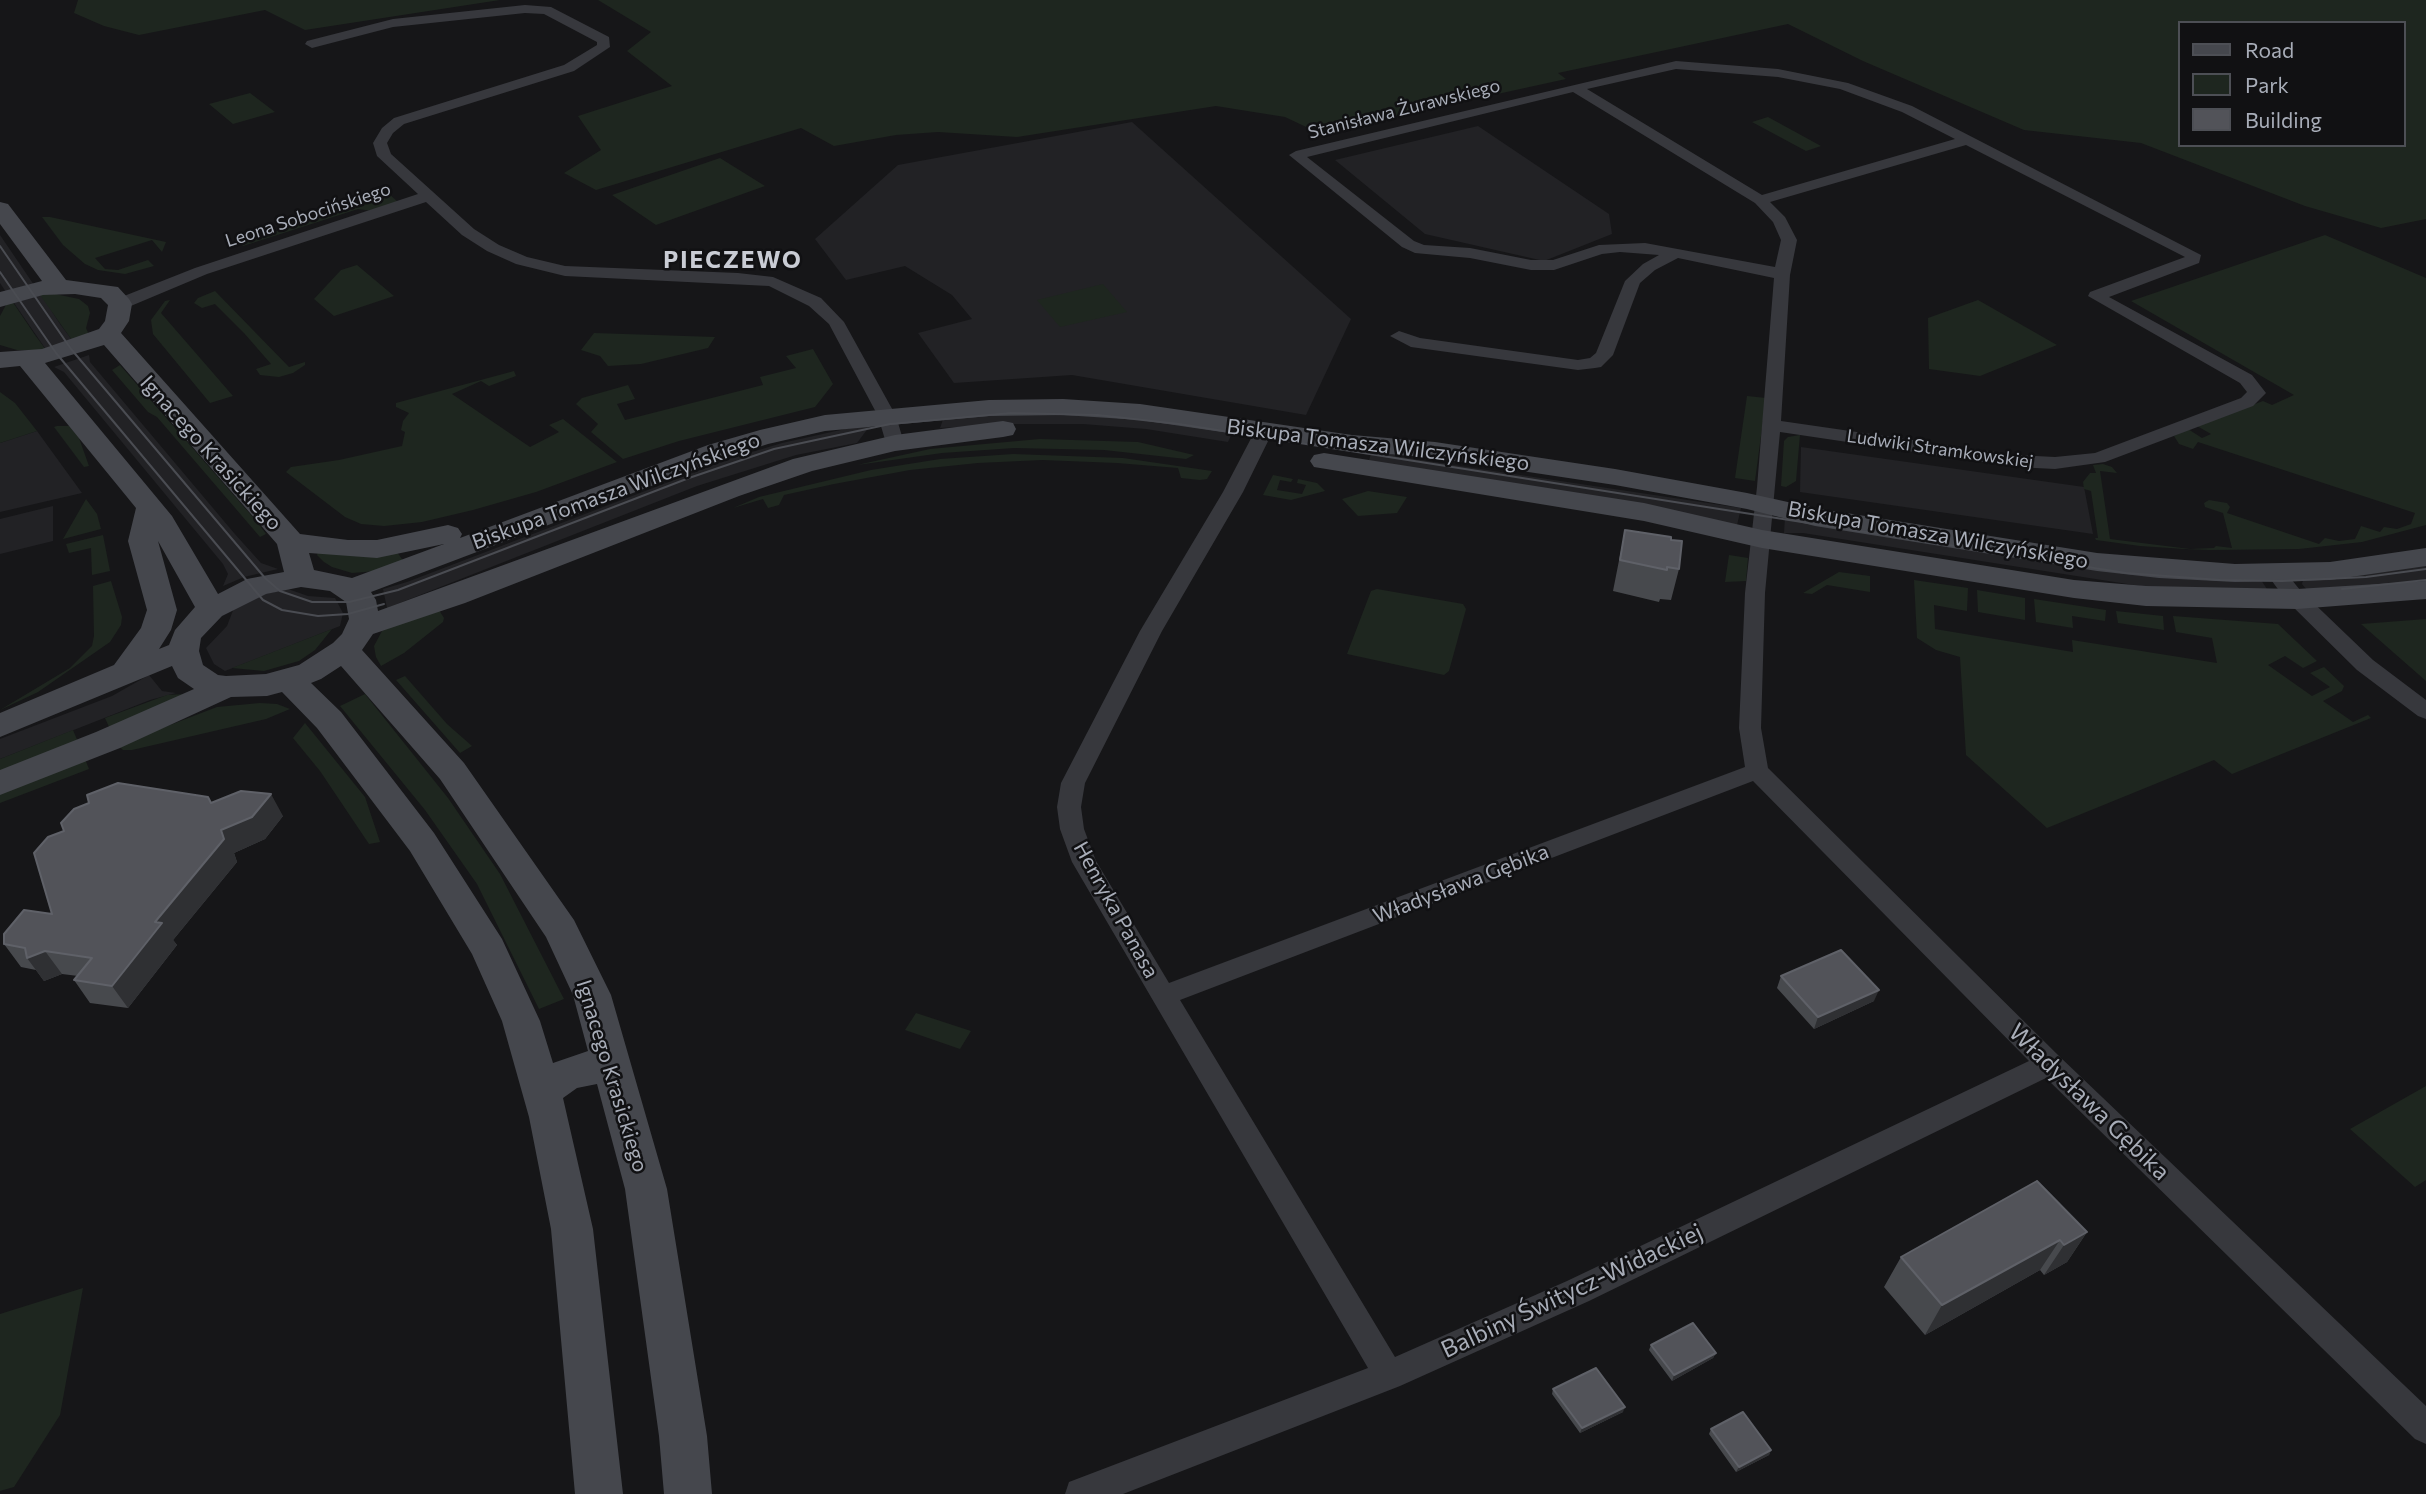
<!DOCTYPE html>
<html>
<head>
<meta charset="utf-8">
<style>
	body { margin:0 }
	#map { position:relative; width:2426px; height:1494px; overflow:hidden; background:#161618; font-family:Commissioner,sans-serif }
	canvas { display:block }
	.legend { position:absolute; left:2178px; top:21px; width:228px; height:126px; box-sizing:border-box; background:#111113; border:2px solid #4d4f55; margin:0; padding:9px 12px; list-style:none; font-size:21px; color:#a8adb8 }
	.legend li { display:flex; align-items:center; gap:14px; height:35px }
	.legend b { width:35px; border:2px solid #4d4f55 }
</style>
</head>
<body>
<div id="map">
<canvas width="2426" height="1494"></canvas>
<ul class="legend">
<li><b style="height:9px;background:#45474d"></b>Road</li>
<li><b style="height:19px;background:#1e261f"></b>Park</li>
<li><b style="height:19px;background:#525359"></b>Building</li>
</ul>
</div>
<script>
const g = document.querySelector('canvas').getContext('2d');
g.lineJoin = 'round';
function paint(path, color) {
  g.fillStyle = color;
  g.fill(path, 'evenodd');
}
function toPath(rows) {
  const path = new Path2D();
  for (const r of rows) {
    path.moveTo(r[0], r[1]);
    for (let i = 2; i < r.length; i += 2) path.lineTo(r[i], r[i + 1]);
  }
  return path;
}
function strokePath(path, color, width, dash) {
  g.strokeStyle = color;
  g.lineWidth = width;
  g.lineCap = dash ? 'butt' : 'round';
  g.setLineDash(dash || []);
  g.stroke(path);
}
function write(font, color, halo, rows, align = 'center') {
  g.font = font + ' Commissioner,sans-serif';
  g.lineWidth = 5;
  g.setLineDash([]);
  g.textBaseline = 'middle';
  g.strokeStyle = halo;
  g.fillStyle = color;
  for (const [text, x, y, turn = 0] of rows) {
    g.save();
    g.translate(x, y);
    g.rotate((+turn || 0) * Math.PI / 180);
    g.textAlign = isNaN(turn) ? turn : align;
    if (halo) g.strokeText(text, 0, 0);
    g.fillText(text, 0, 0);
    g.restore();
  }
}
paint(toPath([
	[1132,122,1351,319,1306,415,1072,375,954,383,918,333,972,319,952,295,905,266,846,280,815,239,898,165],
	[1478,126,1609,214,1612,234,1544,261,1425,234,1335,160],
	[0,235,34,285,6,292,0,283],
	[40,293,60,324,75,344,47,351,12,300],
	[89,355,90,362,234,533,261,563,278,569,244,577,223,586,228,574,223,564,64,372,54,367],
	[1037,410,1234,429,1228,442,1146,429,1083,424,1009,424,940,428,945,414],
	[872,423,857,443,796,455,697,486,387,608,383,589,407,582,729,459,782,443],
	[37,431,82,493,0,512,0,443],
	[1801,447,2084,487,2093,534,1800,492],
	[1372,450,1407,458,1741,508,1737,525,1368,464],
	[53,506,53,541,0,554,0,519],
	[1785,517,2259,577,2271,595,2140,586,1803,533,1784,533],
	[2426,564,2426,585,2311,595,2302,584,2303,580],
	[288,589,308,596,335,598,343,613,340,626,225,671,214,664,206,648,227,626,237,600],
	[149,675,162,691,176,693,150,700,0,759,0,739,112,696]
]), '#222225');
paint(toPath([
	[78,0,500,0,305,30,265,10,139,35,104,26,74,13],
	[598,0,2426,0,2426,219,2381,228,2305,206,2141,143,2024,130,1863,61,1788,24,1558,73,1566,79,1319,133,1285,117,1216,106,1017,137,938,132,896,135,834,146,801,128,596,190,564,173,601,150,578,116,672,86,627,51,651,32],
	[2179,23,2403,23,2403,145,2179,145],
	[250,93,275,112,233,124,209,104],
	[1768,117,1821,146,1806,151,1752,122],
	[720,158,765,186,656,225,612,195],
	[389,194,398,202,372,211,358,209,243,246,240,243],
	[42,217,50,217,166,242,162,252,152,240,95,258,105,269,118,270,148,260,154,266,125,274,98,270,85,264,63,245],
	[2325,235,2426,278,2426,525,2362,542,2299,549,2211,550,2185,549,2140,546,2096,540,2095,538,2098,538,2091,491,2084,489,2083,482,2090,473,2096,473,2093,465,2103,464,2112,467,2117,473,2100,471,2110,539,2190,549,2214,548,2216,546,2232,548,2223,513,2205,507,2204,503,2209,500,2227,503,2230,507,2227,513,2319,544,2325,538,2339,541,2355,539,2361,526,2380,532,2384,527,2397,529,2411,524,2415,513,2198,442,2193,449,2179,444,2174,436,2188,429,2202,438,2211,434,2197,426,2263,401,2272,405,2294,395,2131,301],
	[357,265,394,296,334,316,314,299,341,270],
	[1103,284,1127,312,1060,327,1037,300],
	[215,291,289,367,305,362,305,365,293,373,279,377,260,375,256,369,271,364,244,333,215,304,202,308,194,303,198,298],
	[55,294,79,299,88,306,90,313,86,328,89,335,74,343,40,295],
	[170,300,161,313,233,396,210,403,153,334,151,320,165,301],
	[1978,300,2057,345,1980,376,1929,369,1928,318],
	[12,301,35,335,46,350,17,350,0,345,0,316,7,303],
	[594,333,715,337,708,348,641,364,608,366,600,356,581,350],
	[813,349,833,384,815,407,679,441,623,459,591,432,598,424,576,404,582,398,628,385,635,399,617,404,625,420,763,385,760,377,796,368,786,356],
	[120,365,258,523,266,534,260,537,157,417,148,412,112,370],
	[514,371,516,376,489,386,481,381,452,394,530,447,559,432,549,425,563,419,617,462,536,492,473,510,422,522,384,526,361,524,345,517,286,472,291,467,339,460,402,446,405,432,401,430,403,421,409,413,396,407,396,403],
	[0,392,15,403,37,431,0,443],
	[1747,396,1766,398,1755,481,1735,478],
	[57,426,69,426,79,438,89,466,84,467,54,427],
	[1800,435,1796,481,1786,487,1781,486,1784,441,1788,437],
	[1040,439,1138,442,1194,455,1186,459,1104,450,1014,448,942,453,857,465,930,449],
	[1013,454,1123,458,1212,471,1207,479,1200,480,1181,478,1178,468,1117,463,1042,460,978,463,910,470,834,484,784,495,779,505,768,508,763,499,733,508,759,497,871,470,940,459],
	[1273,475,1293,479,1291,482,1280,480,1277,490,1302,494,1306,485,1297,483,1298,479,1317,483,1325,491,1291,500,1263,495],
	[1368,491,1407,497,1397,513,1358,516,1342,499],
	[86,499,97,514,101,529,63,539],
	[103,535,110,571,92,575,91,548,69,553,66,544],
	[318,552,397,552,404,562,377,571,352,573,332,567,324,562,317,555],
	[1729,555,1748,558,1746,581,1725,582],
	[1839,572,1870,576,1870,592,1827,585,1812,594,1803,593],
	[1914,580,1968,588,1967,611,1934,605,1935,629,2073,652,2072,640,2217,663,2212,638,2176,632,2173,616,2278,624,2317,661,2303,668,2285,656,2268,665,2312,696,2330,687,2310,673,2324,667,2344,686,2342,691,2323,701,2353,722,2368,715,2371,718,2232,774,2214,760,2047,828,1966,755,1960,657,1936,650,1917,638],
	[111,581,122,617,121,625,110,642,38,692,0,710,70,668,92,646,94,636,93,586],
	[1377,589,1463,604,1466,609,1449,671,1444,675,1347,654,1371,591],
	[1977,590,2025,598,2025,620,1978,612],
	[2034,599,2106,610,2105,621,2072,616,2073,628,2036,622],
	[437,607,444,618,443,622,404,653,381,666,376,657,374,646,382,631],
	[2116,611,2163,616,2164,630,2118,623],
	[2426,619,2426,681,2361,624],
	[332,629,315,650,299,661,264,671,232,668],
	[405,676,447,724,472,746,460,753,396,680],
	[186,694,110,729,105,718,167,695],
	[365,694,448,798,500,874,564,999,539,1009,477,884,425,810,340,706],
	[260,703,277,704,290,709,266,719,132,750,123,750,118,745,217,707],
	[305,723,365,797,380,842,369,844,320,771,293,738],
	[73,730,78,742,0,772,0,759],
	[85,759,89,769,0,803,0,793],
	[916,1013,971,1031,960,1049,905,1030],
	[2426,1086,2426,1180,2415,1187,2350,1129],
	[83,1288,60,1415,14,1487,0,1491,0,1314]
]), '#1e261f');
paint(toPath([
	[525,5,551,7,609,37,610,47,574,71,404,124,393,133,387,143,391,154,474,229,499,245,527,257,565,266,738,273,773,277,821,298,844,322,896,416,904,443,902,447,895,449,886,443,878,416,829,324,809,306,769,286,565,276,516,264,487,251,462,235,426,202,207,274,126,308,114,308,112,304,114,300,195,268,418,194,377,156,373,143,382,128,394,118,564,65,597,45,597,42,544,14,525,13,393,27,312,48,305,44,307,41,393,19,525,5],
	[1676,61,1778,69,1848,83,1912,106,2201,255,2199,263,2109,297,2252,375,2266,393,2253,406,2105,462,2055,469,2016,467,1780,432,1765,593,1761,728,1768,768,2059,1056,2426,1406,2426,1444,2415,1439,2046,1078,1589,1301,1400,1386,1123,1494,1065,1494,1069,1482,1368,1368,1072,862,1060,829,1057,807,1061,783,1140,631,1223,492,1257,427,1264,425,1273,431,1243,492,1162,631,1085,783,1081,807,1084,829,1096,861,1169,983,1745,767,1739,728,1745,593,1757,487,1774,278,1678,258,1655,270,1640,283,1613,355,1601,367,1595,368,1578,370,1411,347,1390,336,1399,331,1420,338,1578,360,1590,358,1596,353,1625,281,1643,264,1659,255,1620,252,1602,254,1554,270,1531,270,1470,258,1415,253,1402,247,1289,155,1296,151,1676,61],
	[1676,69,1778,77,1840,89,1902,112,1955,139,1762,195,1587,89,1676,69],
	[1573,92,1755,203,1773,222,1781,240,1775,267,1645,243,1599,245,1553,260,1531,260,1470,248,1424,245,1414,241,1307,157,1573,92],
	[1966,145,2185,257,2090,292,2088,296,2240,383,2247,392,2241,398,2095,453,2055,457,2016,455,1781,421,1790,275,1797,240,1785,217,1770,202,1966,145],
	[1753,781,2029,1061,1567,1281,1395,1357,1180,1000,1753,781],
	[2276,567,2283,569,2300,590,2373,660,2426,700,2426,719,2418,716,2357,670,2286,600,2266,573,2269,569,2276,567]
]), '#37383d');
paint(toPath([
	[0,202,8,204,66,280,118,287,129,299,132,304,129,321,121,333,300,534,348,540,377,540,448,525,458,528,462,534,460,538,708,445,760,430,825,415,989,400,1063,399,1140,404,1352,435,1435,442,1615,469,1747,493,1815,508,2097,553,2235,564,2330,562,2426,548,2426,566,2330,580,2235,582,2159,578,2097,571,1815,526,1747,509,1615,485,1435,458,1352,451,1140,420,1063,415,989,416,825,431,768,444,728,457,371,592,376,600,378,611,793,459,895,435,1003,421,1013,423,1016,429,1013,435,1003,437,895,451,812,471,739,496,465,603,373,634,362,650,464,763,574,920,611,995,667,1189,707,1436,712,1494,664,1494,659,1436,625,1189,597,1084,577,1088,563,1098,593,1229,623,1494,575,1494,551,1229,529,1117,502,1021,472,954,410,851,317,728,282,692,267,696,231,697,120,748,0,795,0,770,96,732,194,689,178,678,172,666,0,737,0,713,114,665,141,628,147,610,128,541,136,508,20,366,0,368,0,352,42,349,99,329,105,321,108,305,101,298,75,294,43,295,0,307,0,292,42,281,0,224,0,202],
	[104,345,277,544,284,572,247,579,218,594,172,516,45,363,104,345],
	[158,541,195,607,175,630,169,645,159,649,171,630,177,610,158,541],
	[444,544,352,578,314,570,309,553,377,558,444,544],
	[301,587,330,591,346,602,349,619,342,634,333,643,299,665,266,674,226,676,218,675,203,665,199,651,201,638,222,616,266,594,301,587],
	[341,666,440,779,546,937,573,995,588,1051,553,1063,540,1021,502,939,434,833,341,712,311,683,321,679,341,666],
	[1324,453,1644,503,1762,530,2074,580,2146,586,2297,589,2426,581,2426,599,2297,609,2146,606,2074,598,1762,548,1644,521,1314,467,1310,461,1314,455,1324,453]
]), '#45474d');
strokePath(toPath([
	[0,246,71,349,265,578,280,591,312,602,349,602,398,590,689,478,774,449,890,424,1011,413,1098,415,1179,424,2126,573,2220,580,2282,581,2366,577,2426,569],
	[0,272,56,353,263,600,282,610,318,616,348,614,384,604],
	[2342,589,2426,580]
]), '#4a4c52', 2);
paint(toPath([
	[1625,530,1671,540,1679,569,1671,600,1660,599,1659,602,1613,591],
	[212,803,283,816,265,839,234,853,237,862,173,940,177,945,128,1008,90,1003,74,980,78,976,62,974,44,981,36,970,21,967,4,944,52,914,64,831],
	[1781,976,1874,1001,1814,1029,1777,988],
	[2087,1232,2067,1262,2044,1275,2040,1270,1925,1335,1884,1287,1901,1257],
	[1651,1345,1716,1353,1713,1358,1672,1381,1649,1350],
	[1553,1389,1623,1412,1580,1433,1552,1394],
	[1711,1429,1771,1450,1769,1455,1736,1472,1709,1434]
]), '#47494d');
paint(toPath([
	[271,794,283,816,265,839,234,853,237,862,173,940,177,945,128,1008,112,986,155,922,221,830],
	[45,951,62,974,44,981,27,958],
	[1879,990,1874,1001,1814,1029,1818,1017],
	[2087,1232,2067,1262,2044,1275,2064,1245],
	[2060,1240,2040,1270,1925,1335,1942,1305],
	[1716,1353,1713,1358,1672,1381,1674,1375],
	[1625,1407,1623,1412,1580,1433,1582,1428],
	[1771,1450,1769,1455,1736,1472,1739,1467]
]), '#2f3033');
const building = toPath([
	[1625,530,1671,537,1671,540,1682,541,1679,569,1667,567,1667,570,1620,560,1625,530],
	[118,783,208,797,211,803,241,791,271,794,252,817,221,830,224,839,155,922,162,923,112,986,74,980,92,958,45,951,27,958,25,948,4,944,4,934,24,910,52,914,34,853,48,837,64,831,61,823,74,809,89,803,87,795,118,783],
	[1841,950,1879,990,1818,1017,1781,976,1841,950],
	[2037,1181,2087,1232,2064,1245,2060,1240,1942,1305,1901,1257,2037,1181],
	[1693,1323,1716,1353,1674,1375,1651,1345,1693,1323],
	[1596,1368,1625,1407,1582,1428,1553,1389,1596,1368],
	[1743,1412,1771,1450,1739,1467,1711,1429,1743,1412]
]);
paint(building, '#525359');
strokePath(building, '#5f6168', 2);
write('18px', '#a8adb8', '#111113', [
	["Stanisława Żurawskiego",1404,109,-14],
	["Leona Sobocińskiego",308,215,-18],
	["Ludwiki Stramkowskiej",1940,449,8]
]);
write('21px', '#a8adb8', '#111113', [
	["Biskupa Tomasza Wilczyńskiego",1378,445,7],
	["Ignacego Krasickiego",211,453,48],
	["Biskupa Tomasza Wilczyńskiego",616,491,-20],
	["Biskupa Tomasza Wilczyńskiego",1938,535,10],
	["Władysława Gębika",1461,884,-21],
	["Henryka Panasa",1116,910,61],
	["Ignacego Krasickiego",612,1076,73]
]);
g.letterSpacing = '2px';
write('bold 23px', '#c9ccd4', '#111113', [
	["PIECZEWO",733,260]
]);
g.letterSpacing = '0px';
write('24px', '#a8adb8', '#111113', [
	["Władysława Gębika",2089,1102,44],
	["Balbiny Świtycz-Widackiej",1572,1291,-25]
]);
</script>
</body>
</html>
